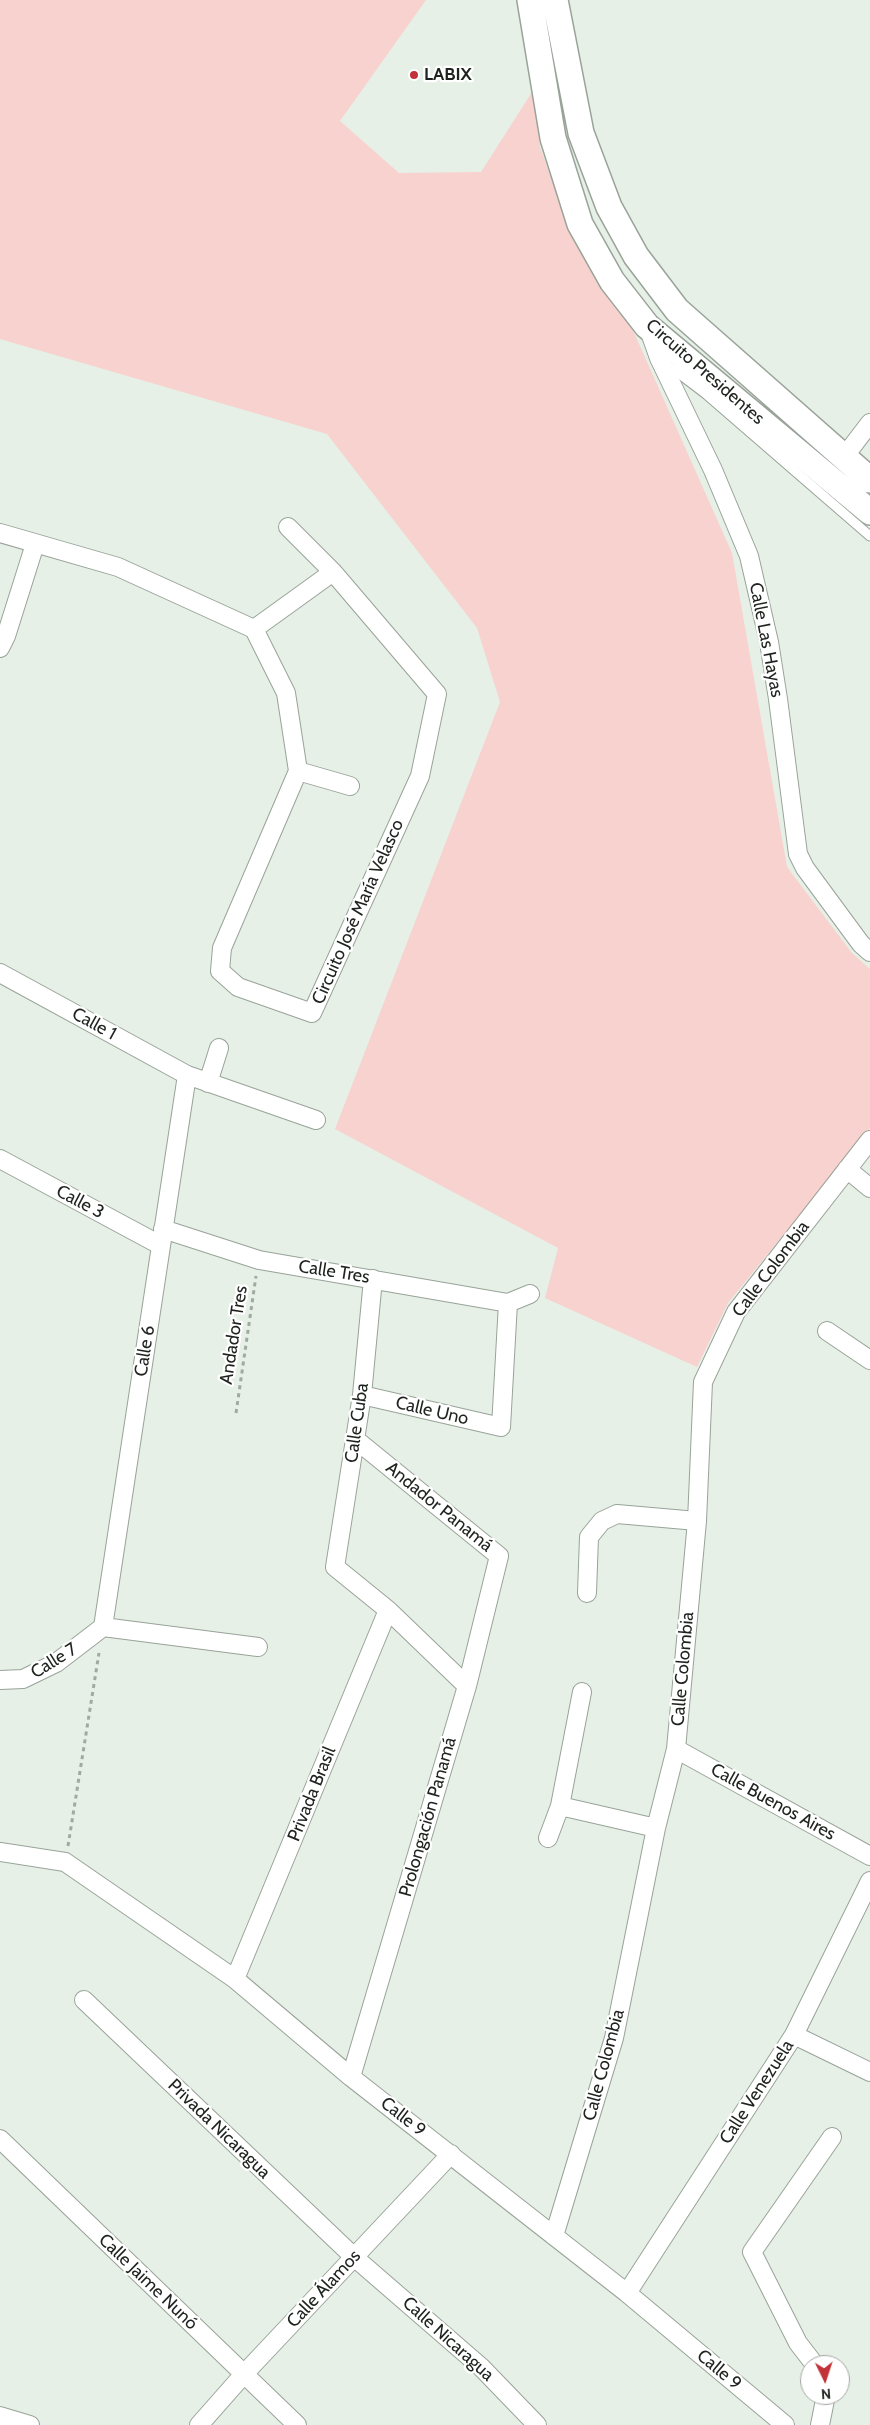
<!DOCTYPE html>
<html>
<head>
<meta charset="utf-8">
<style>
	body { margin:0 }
	#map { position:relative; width:870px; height:2425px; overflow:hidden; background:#e6f0e6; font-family:Cabin,sans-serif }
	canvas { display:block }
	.north { position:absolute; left:800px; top:2355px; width:50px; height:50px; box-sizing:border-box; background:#fff; border:1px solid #a5a7a5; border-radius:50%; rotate:176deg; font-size:14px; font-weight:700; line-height:20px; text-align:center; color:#1f231f }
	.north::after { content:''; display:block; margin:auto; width:18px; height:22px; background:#c23239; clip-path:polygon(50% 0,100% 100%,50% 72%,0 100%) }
</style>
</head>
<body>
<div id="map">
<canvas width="870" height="2425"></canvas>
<div class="north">N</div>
</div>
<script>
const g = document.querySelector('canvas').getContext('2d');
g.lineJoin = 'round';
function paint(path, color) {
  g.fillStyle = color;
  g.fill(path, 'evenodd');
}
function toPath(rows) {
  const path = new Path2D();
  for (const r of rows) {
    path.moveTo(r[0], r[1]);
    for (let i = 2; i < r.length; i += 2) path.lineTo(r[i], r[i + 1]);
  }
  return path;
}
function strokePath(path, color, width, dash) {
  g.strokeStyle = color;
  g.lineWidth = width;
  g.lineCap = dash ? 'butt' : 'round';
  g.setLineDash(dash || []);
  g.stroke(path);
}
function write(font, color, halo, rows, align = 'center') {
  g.font = font + ' Cabin,sans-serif';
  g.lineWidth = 4.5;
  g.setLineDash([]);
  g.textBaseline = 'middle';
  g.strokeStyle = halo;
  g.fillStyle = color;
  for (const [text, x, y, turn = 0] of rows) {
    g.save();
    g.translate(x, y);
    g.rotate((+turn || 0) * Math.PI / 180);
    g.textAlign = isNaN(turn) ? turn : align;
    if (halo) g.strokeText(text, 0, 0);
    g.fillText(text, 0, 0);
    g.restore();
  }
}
paint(toPath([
	[0,0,426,0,340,121,399,173,481,172,534,89,540,147,567,222,628,319,732,553,787,867,852,953,870,969,870,1128,728,1303,697,1367,545,1298,558,1248,335,1129,500,702,477,628,327,434,0,339]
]), '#f8d2cf');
const service = toPath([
	[665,363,706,394,870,536]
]);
const minor = toPath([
	[648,327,659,358,713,470,749,556,769,642,778,699,798,854,805,868,861,944,870,952],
	[844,457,870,423],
	[0,533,118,567,254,629,286,693,298,771,222,948,220,971,238,987,312,1013,420,776,437,694,333,572,288,527],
	[254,629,333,572],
	[0,648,6,636,35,544],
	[298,771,350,786],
	[0,973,187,1075,316,1120],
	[208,1083,219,1048],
	[0,1159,160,1245],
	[847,1169,870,1188],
	[163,1229,259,1260,508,1303],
	[373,1279,362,1395,335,1567,388,1610,467,1686],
	[508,1303,530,1294],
	[827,1331,870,1360],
	[362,1395,501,1427,508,1303],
	[587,1593,589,1537,602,1521,617,1514,697,1521],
	[103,1627,187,1075],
	[103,1627,258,1647],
	[0,1680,23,1679,56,1663,103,1627],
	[676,1749,870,1856],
	[560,1806,656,1828],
	[548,1838,560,1806,582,1692],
	[0,1852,65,1862,235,1979,351,2077,627,2293,785,2425],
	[235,1979,388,1610],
	[84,2000,354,2257,481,2367,537,2425],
	[794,2035,870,2072],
	[351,2077,467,1686,499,1556,355,1439],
	[0,2139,297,2425],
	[554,2236,614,2038,656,1828,676,1749,697,1521,703,1382,736,1312,870,1140],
	[627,2293,794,2035,870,1881],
	[815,2365,798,2343,752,2252,832,2137],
	[0,2416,30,2425],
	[199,2425,244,2374,451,2154],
	[820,2425,826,2395]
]);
const secondary = toPath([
	[530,0,553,138,580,224,612,281,647,326,870,512],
	[555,0,581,133,609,207,636,256,677,310,870,480]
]);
strokePath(service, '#99a399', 11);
strokePath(minor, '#99a399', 20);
strokePath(secondary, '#99a399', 28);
strokePath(toPath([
	[236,1413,256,1276],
	[68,1846,99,1653]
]), '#a1a9a1', 3, [4, 4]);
strokePath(service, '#fff', 9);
strokePath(minor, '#fff', 18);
strokePath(secondary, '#fff', 25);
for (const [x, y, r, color] of [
	[414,75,5,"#c23239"]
]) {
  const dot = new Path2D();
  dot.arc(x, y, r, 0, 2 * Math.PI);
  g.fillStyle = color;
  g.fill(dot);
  strokePath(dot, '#fff', 2);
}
write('bold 18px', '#1f231f', '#fff', [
	["LABIX",424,75]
], 'left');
write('18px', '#1f231f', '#fff', [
	["Circuito Presidentes",705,372,41],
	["Calle Las Hayas",766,640,79],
	["Circuito José María Velasco",358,912,-66],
	["Calle 1",94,1024,29],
	["Calle 3",80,1202,28],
	["Calle Colombia",771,1269,-53],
	["Calle Tres",334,1272,9],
	["Andador Tres",234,1335,-81],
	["Calle 6",145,1351,-81],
	["Calle Uno",432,1411,13],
	["Calle Cuba",357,1423,-82],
	["Andador Panamá",439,1507,39],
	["Calle 7",54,1661,-32],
	["Calle Colombia",683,1669,-85],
	["Privada Brasil",312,1794,-68],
	["Calle Buenos Aires",773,1802,29],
	["Prolongación Panamá",428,1817,-74],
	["Calle Colombia",604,2065,-75],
	["Calle Venezuela",757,2092,-57],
	["Calle 9",403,2117,38],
	["Privada Nicaragua",219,2129,44],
	["Calle Jaime Nunó",148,2282,44],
	["Calle Álamos",324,2289,-47],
	["Calle Nicaragua",448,2339,42],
	["Calle 9",719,2370,40]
]);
</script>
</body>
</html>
